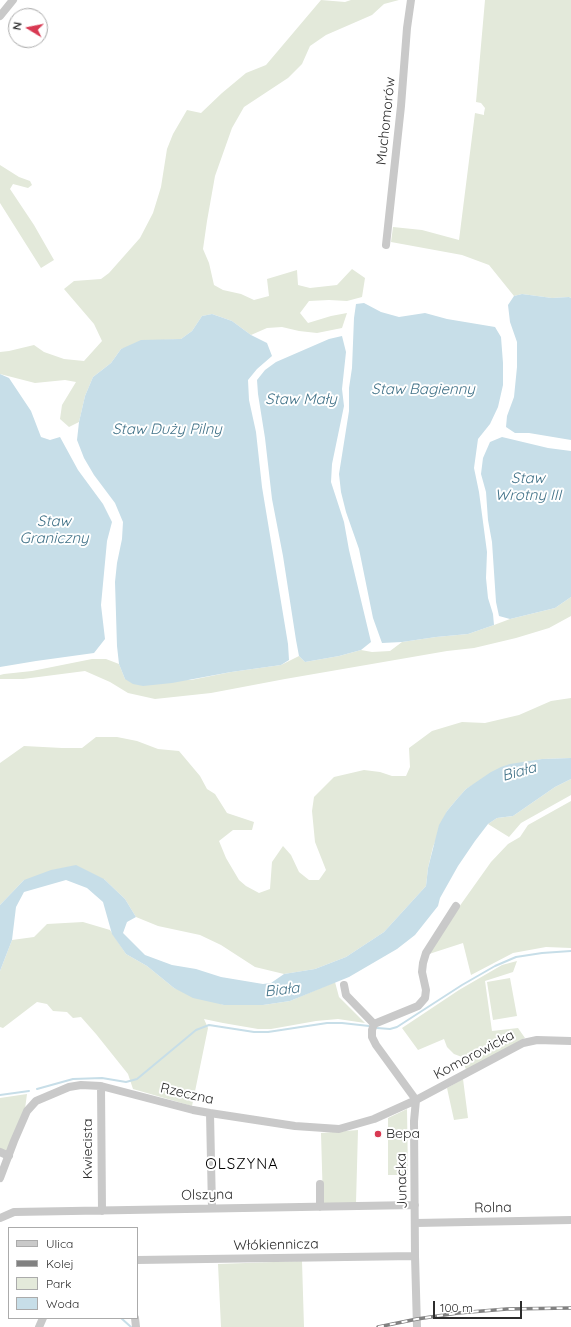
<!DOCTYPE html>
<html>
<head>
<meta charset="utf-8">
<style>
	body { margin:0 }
	#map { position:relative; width:571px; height:1327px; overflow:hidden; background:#fff; font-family:Quicksand,sans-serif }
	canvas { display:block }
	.legend { position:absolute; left:8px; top:1227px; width:130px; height:92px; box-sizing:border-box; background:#fff; border:1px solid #ababab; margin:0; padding:5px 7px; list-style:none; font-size:12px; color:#2c2c2c }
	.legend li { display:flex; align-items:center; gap:8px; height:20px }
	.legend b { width:20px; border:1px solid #ababab }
	.north { position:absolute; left:8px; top:8px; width:40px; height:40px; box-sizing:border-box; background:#fff; border:1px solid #ababab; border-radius:50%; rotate:280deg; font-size:11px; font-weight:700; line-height:16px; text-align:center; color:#2c2c2c }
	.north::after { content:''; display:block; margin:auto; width:14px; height:18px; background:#d83952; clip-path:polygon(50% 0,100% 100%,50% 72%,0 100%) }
	.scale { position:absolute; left:433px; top:1301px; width:89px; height:18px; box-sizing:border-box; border:2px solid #2c2c2c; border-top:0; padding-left:5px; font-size:12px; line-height:14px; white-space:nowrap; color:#2c2c2c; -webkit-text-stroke:3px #fff; paint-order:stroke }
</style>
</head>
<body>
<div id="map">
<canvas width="571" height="1327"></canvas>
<ul class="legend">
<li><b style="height:5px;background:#c9c9c9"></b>Ulica</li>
<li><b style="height:5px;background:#818181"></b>Kolej</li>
<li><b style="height:11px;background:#e3e9da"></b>Park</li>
<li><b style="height:11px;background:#c7dee8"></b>Woda</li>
</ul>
<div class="north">N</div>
<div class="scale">100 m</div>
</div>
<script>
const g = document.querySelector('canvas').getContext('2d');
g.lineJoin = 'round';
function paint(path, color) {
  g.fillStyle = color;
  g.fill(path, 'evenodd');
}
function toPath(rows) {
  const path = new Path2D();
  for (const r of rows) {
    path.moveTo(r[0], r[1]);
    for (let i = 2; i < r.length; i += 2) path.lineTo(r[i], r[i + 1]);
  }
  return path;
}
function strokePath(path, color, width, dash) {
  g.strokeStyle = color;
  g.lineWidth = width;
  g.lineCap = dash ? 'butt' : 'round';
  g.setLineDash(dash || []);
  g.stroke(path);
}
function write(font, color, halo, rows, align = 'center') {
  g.font = font + ' Quicksand,sans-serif';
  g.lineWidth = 4;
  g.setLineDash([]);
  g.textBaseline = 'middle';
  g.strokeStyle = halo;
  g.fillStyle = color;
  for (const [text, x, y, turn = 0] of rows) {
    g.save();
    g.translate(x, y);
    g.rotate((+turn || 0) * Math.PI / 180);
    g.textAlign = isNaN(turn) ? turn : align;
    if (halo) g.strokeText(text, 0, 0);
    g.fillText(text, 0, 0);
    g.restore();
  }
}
paint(toPath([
	[321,0,345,2,351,0,399,0,384,4,372,15,326,35,310,46,302,64,288,78,244,107,232,128,215,176,207,221,203,249,209,263,214,285,223,290,241,294,254,300,269,296,267,279,297,270,298,285,310,288,337,285,352,269,365,278,362,297,347,301,329,300,309,301,300,313,308,323,331,316,347,313,342,328,317,333,299,331,282,327,267,328,251,335,232,321,212,314,202,316,192,331,181,339,163,340,121,349,111,363,93,377,85,396,79,422,69,427,60,419,62,405,76,382,65,380,35,383,0,374,0,352,9,351,34,345,44,352,64,359,84,361,102,341,94,324,64,289,74,281,101,279,109,273,140,238,153,213,161,187,167,149,173,134,187,110,201,113,222,93,246,73,266,65],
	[485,0,571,0,571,298,569,297,552,298,522,294,514,296,489,265,462,255,391,242,393,227,422,230,459,240,475,113,484,115,484,113,485,108,481,103,476,102],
	[0,165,19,177,30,181,32,185,28,188,13,184,10,189,34,225,54,260,41,268,0,203],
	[571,597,571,616,549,628,516,638,474,648,447,651,285,679,211,693,155,699,128,693,110,682,85,671,23,679,0,679,0,675,4,674,32,671,92,659,106,659,119,664,125,679,191,680,231,672,281,665,299,656,305,662,339,656,361,650,372,652,390,651,402,642,436,637,468,634,494,625,510,619,555,608],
	[571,698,571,758,542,759,531,761,476,783,466,789,457,799,447,811,433,847,428,868,426,886,384,932,346,957,315,969,284,974,255,967,221,945,200,935,158,926,136,917,125,899,104,879,24,880,0,905,0,763,24,746,62,748,82,748,96,737,117,737,137,741,158,749,179,751,200,776,207,789,215,794,227,813,254,822,252,830,233,830,219,841,226,858,239,880,246,886,259,893,270,889,272,862,283,846,291,855,299,872,309,880,319,880,326,870,315,842,312,811,314,797,334,777,364,770,380,772,392,776,406,776,410,767,409,748,432,731,462,722,485,723,519,715,551,701],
	[571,779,571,795,521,823,509,837,488,824,497,818,513,816,555,787],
	[571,801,571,948,546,947,513,953,471,975,463,943,429,954,459,907,491,862,508,844,520,837,528,825],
	[83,922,110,930,126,954,147,966,174,988,224,1005,263,1005,290,1001,335,982,339,997,365,1023,338,1019,316,1021,271,1029,258,1029,223,1023,204,1019,208,1028,192,1106,133,1089,128,1074,96,1034,81,1017,73,1018,67,1012,53,1011,47,1004,37,1002,3,1028,0,1027,0,971,12,940,34,937,47,924],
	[517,961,513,972,485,981,492,1031,518,1028,525,1038,466,1070,462,1057,454,1054,447,1047,444,1039,418,1050,402,1028,459,990,502,965],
	[510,978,517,1016,493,1020,487,982],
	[463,1079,468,1118,454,1120,447,1088],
	[27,1094,25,1109,8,1151,0,1149,0,1098],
	[407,1109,408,1175,388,1175,388,1118],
	[358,1130,356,1203,323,1203,321,1133],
	[302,1261,304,1327,221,1327,218,1264]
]), '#e3e9da');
paint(toPath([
	[522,294,552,298,569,297,571,298,571,440,529,433,515,433,506,427,507,416,514,397,517,367,517,342,510,322,508,305,514,296],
	[364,303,381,312,399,317,425,313,447,319,495,327,501,337,503,363,503,385,498,407,490,424,478,439,474,468,479,492,487,552,486,578,488,598,493,614,494,625,468,634,436,637,402,642,382,643,373,618,359,549,346,512,341,492,339,474,349,411,349,388,352,368,354,318,356,304],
	[212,314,232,321,251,335,267,343,272,356,257,369,248,380,249,400,256,432,262,487,288,644,289,660,281,665,231,672,172,683,143,686,133,684,125,679,119,664,117,646,115,582,117,563,122,539,123,522,115,503,94,475,84,458,77,440,79,422,85,396,93,377,111,363,121,349,141,340,181,339,192,331,202,316],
	[342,336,346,352,342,389,344,406,332,464,331,482,344,522,349,550,371,642,361,650,339,656,305,662,299,656,296,640,283,556,272,499,265,438,258,394,257,380,265,370,276,362,329,339],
	[0,374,9,378,31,411,41,437,50,440,60,437,78,470,103,504,112,522,107,541,101,605,105,639,94,653,36,661,0,667],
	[502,437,548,448,571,451,571,597,555,608,510,619,499,616,496,602,492,542,488,520,486,492,481,474,483,458,490,442],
	[571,758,571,779,555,787,513,816,497,818,488,824,475,841,458,866,440,898,438,906,415,935,397,949,349,977,290,1001,263,1005,224,1005,193,998,174,988,147,966,126,954,112,934,103,902,87,888,66,880,24,892,16,907,12,940,0,971,0,905,24,880,51,870,76,865,104,879,125,899,136,917,127,922,123,933,145,955,172,965,196,969,221,977,263,984,271,983,284,974,315,969,346,957,384,932,426,886,428,868,439,825,447,811,457,799,466,789,491,772,501,767,510,764,542,759]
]), '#c7dee8');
strokePath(toPath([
	[377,1028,390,1029,397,1027,462,985,495,966,516,957,542,953,571,951],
	[37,1089,73,1079,102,1078,126,1082,137,1079,196,1030,209,1025,254,1032,268,1032,327,1023,342,1023,369,1026],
	[0,1095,29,1091],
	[121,1318,131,1327]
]), '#c7dee8', 2);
strokePath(toPath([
	[0,16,13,0],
	[386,245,401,106,407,28,411,0],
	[344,985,346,995,374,1024,372,1030,372,1037,376,1045,416,1100,414,1121,415,1256,417,1327],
	[374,1024,418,1006,425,998,426,990,422,972,423,963,426,953,456,906],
	[101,1086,102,1211],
	[210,1113,212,1208],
	[0,1152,9,1156],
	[0,1178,14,1141,27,1111,36,1101,69,1087,81,1085,101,1086,193,1110,210,1113,295,1126,339,1129,374,1119,416,1100,523,1043,537,1040,571,1041],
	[320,1184,320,1207],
	[0,1218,14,1212,415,1205],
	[416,1223,571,1220],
	[137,1260,415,1256],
	[135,1318,136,1327],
	[39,1327,43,1318]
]), '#c9c9c9', 8);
const rail = toPath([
	[378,1327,417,1319,458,1313,507,1309,571,1308]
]);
strokePath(rail, '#818181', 3.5);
strokePath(rail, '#fff', 2, [6]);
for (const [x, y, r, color] of [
	[378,1134,4,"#d83952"]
]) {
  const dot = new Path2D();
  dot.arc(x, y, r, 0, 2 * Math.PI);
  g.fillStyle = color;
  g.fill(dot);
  strokePath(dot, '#fff', 1.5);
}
write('14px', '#2c2c2c', '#fff', [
	["Muchomorów",386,121,-84],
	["Komorowicka",474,1055,-28],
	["Rzeczna",187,1094,13],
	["Kwiecista",88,1149,-90],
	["Junacka",402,1181,-91],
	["Olszyna",207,1195,-1],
	["Rolna",493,1208,-1],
	["Włókiennicza",276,1245,-1]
]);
write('14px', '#2c2c2c', '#fff', [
	["Bepa",386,1134]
], 'left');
write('italic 15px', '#417288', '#fff', [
	["Staw Bagienny",423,389],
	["Staw Mały",301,399],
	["Staw Duży Pilny",167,429],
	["Staw",528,478],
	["Wrotny III",528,495],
	["Staw",54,521],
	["Graniczny",54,538],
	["Biała",519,772,-16],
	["Biała",282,990,-7]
]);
g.letterSpacing = '1px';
write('15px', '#000', '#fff', [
	["OLSZYNA",242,1164]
]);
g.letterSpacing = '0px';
</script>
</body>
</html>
